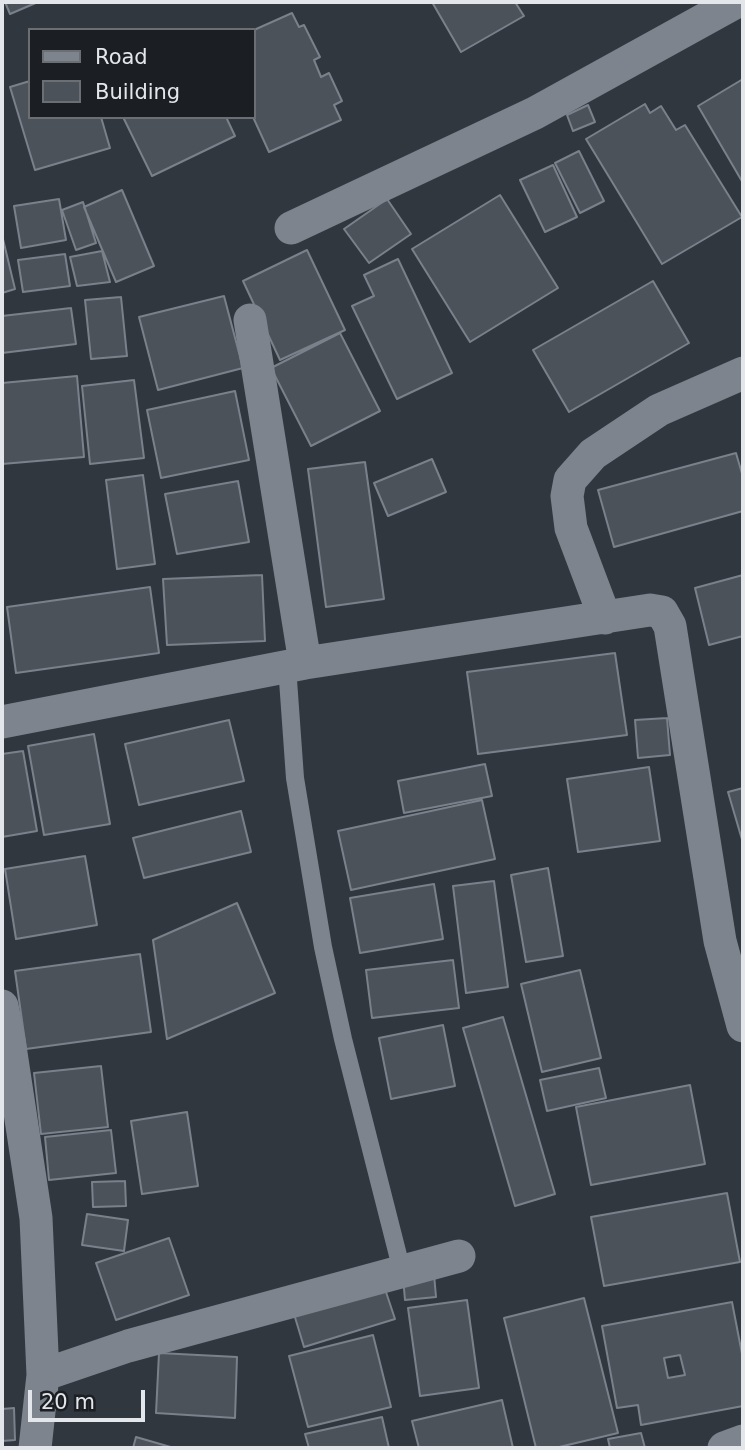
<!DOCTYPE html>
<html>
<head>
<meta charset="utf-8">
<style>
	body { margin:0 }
	#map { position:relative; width:745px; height:1450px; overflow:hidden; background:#31373f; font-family:"DejaVu Sans",sans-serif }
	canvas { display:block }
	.frame { position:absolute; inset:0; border:4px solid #e3e7ec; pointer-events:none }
	.legend { position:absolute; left:28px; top:28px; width:228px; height:91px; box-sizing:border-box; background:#1b1e22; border:2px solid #6b6e73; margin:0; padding:9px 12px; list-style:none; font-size:21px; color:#e3e7ec }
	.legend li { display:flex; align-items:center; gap:14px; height:35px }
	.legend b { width:35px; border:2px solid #6b6e73 }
	.scale { position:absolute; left:28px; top:1390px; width:117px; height:32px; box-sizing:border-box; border:4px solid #e3e7ec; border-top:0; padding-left:9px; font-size:21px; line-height:24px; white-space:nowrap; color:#e3e7ec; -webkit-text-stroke:5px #1b1e22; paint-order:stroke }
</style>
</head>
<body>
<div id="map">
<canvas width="745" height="1450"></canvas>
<div class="frame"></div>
<ul class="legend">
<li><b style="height:9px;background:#7d848d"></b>Road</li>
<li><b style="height:19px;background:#4b525a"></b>Building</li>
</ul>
<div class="scale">20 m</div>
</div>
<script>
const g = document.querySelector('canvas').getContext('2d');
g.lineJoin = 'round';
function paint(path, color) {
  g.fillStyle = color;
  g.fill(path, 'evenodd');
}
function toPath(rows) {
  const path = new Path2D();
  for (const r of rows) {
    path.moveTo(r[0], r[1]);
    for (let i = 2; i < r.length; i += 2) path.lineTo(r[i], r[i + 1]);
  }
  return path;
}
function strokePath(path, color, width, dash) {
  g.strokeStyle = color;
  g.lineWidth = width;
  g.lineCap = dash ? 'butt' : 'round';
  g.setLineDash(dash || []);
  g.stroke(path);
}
const building = toPath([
	[5,2,38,2,10,14,5,2],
	[432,2,515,2,524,16,461,52,432,2],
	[292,13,299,27,304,25,320,57,314,60,321,77,329,73,342,101,334,105,341,120,269,152,253,117,254,30,292,13],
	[743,79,743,183,698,106,743,79],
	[30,81,30,117,101,117,110,148,35,170,10,87,30,81],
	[645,104,650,113,661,106,676,130,685,125,742,217,662,264,586,139,645,104],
	[588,105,595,122,573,131,567,115,588,105],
	[123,117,226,117,235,136,152,176,123,117],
	[579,151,604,201,580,213,555,163,579,151],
	[553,165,577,217,545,232,520,180,553,165],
	[122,190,154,266,116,282,84,207,122,190],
	[500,195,558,288,470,342,412,249,500,195],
	[59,199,66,240,21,248,14,206,59,199],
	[387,199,411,234,369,263,344,229,387,199],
	[83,202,96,243,76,250,62,210,83,202],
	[2,235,15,289,2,293,2,235],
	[307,250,345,330,280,360,243,281,307,250],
	[102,251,110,282,77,286,70,257,102,251],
	[65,254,70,286,23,292,18,260,65,254],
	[398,259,452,373,397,399,352,306,374,296,364,275,398,259],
	[653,281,689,343,569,412,533,350,653,281],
	[224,296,243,368,158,390,139,317,224,296],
	[121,297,127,356,91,359,85,300,121,297],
	[71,308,76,344,2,353,2,316,71,308],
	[340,333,380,411,311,446,271,368,340,333],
	[77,376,84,457,2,464,2,383,77,376],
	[134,380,144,458,90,464,82,386,134,380],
	[235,391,249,460,161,478,147,410,235,391],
	[736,453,743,477,743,511,614,547,598,490,736,453],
	[432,459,446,492,388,516,374,483,432,459],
	[365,462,384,599,326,607,308,469,365,462],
	[143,475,155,564,117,569,106,480,143,475],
	[238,481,249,542,177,554,165,494,238,481],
	[262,575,265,641,167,645,163,579,262,575],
	[743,575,743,636,709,645,695,588,743,575],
	[150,587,159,653,16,673,7,607,150,587],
	[615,653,627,735,478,754,467,672,615,653],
	[667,718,670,755,638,758,635,720,667,718],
	[229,720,244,781,139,805,125,744,229,720],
	[94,734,110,824,44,835,28,746,94,734],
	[23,751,37,831,2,837,2,754,23,751],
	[485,764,492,796,404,813,398,781,485,764],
	[649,767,660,841,578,852,567,779,649,767],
	[743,788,743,843,728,792,743,788],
	[482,800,495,859,351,890,338,831,482,800],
	[241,811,251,852,144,878,133,838,241,811],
	[85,856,97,925,16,939,5,869,85,856],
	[548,868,563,956,526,962,511,875,548,868],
	[494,881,508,987,466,993,453,886,494,881],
	[434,884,443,939,360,953,350,898,434,884],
	[237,903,275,993,167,1039,153,940,237,903],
	[140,954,151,1032,26,1049,15,971,140,954],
	[453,960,459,1008,372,1018,366,970,453,960],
	[580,970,601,1058,542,1072,521,984,580,970],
	[503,1017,555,1194,515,1206,463,1028,503,1017],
	[443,1025,455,1086,391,1099,379,1038,443,1025],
	[101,1066,108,1127,41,1134,34,1073,101,1066],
	[599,1068,606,1098,547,1111,540,1080,599,1068],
	[690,1085,705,1164,591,1185,576,1107,690,1085],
	[187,1112,198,1186,142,1194,131,1121,187,1112],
	[111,1130,116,1173,49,1180,45,1137,111,1130],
	[125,1181,126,1206,93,1207,92,1182,125,1181],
	[727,1193,740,1262,604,1286,591,1217,727,1193],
	[87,1214,128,1220,124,1251,82,1245,87,1214],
	[169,1238,189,1295,116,1320,96,1263,169,1238],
	[434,1274,436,1297,405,1300,403,1277,434,1274],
	[384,1286,395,1319,304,1347,294,1314,384,1286],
	[584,1298,618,1433,555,1448,536,1448,504,1318,584,1298],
	[467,1300,479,1388,420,1396,408,1308,467,1300],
	[732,1302,743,1359,743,1406,641,1425,638,1405,617,1408,602,1326,732,1302],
	[680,1355,685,1375,668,1378,664,1358,680,1355],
	[373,1335,391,1407,308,1427,289,1356,373,1335],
	[159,1353,237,1357,235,1418,156,1413,159,1353],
	[502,1400,513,1448,419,1448,412,1421,502,1400],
	[14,1408,15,1440,2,1441,2,1409,14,1408],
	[382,1417,389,1448,309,1448,305,1434,382,1417],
	[641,1433,645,1448,610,1448,608,1439,641,1433],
	[136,1437,174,1448,133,1448,136,1437]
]);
paint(building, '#4b525a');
strokePath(building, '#7a818a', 2);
strokePath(toPath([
	[287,666,295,778,323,947,343,1039,402,1271]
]), '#7d848d', 18);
strokePath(toPath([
	[291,228,535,113,736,2],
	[250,320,305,663],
	[605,618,571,528,567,496,570,480,593,454,659,410,743,373],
	[2,722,305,663,650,610,662,612,670,626,720,941,743,1026],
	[2,1006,9,1040,36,1218,43,1375,35,1448],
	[43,1375,128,1346,459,1256],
	[724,1448,743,1441]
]), '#7d848d', 33);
</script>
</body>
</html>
